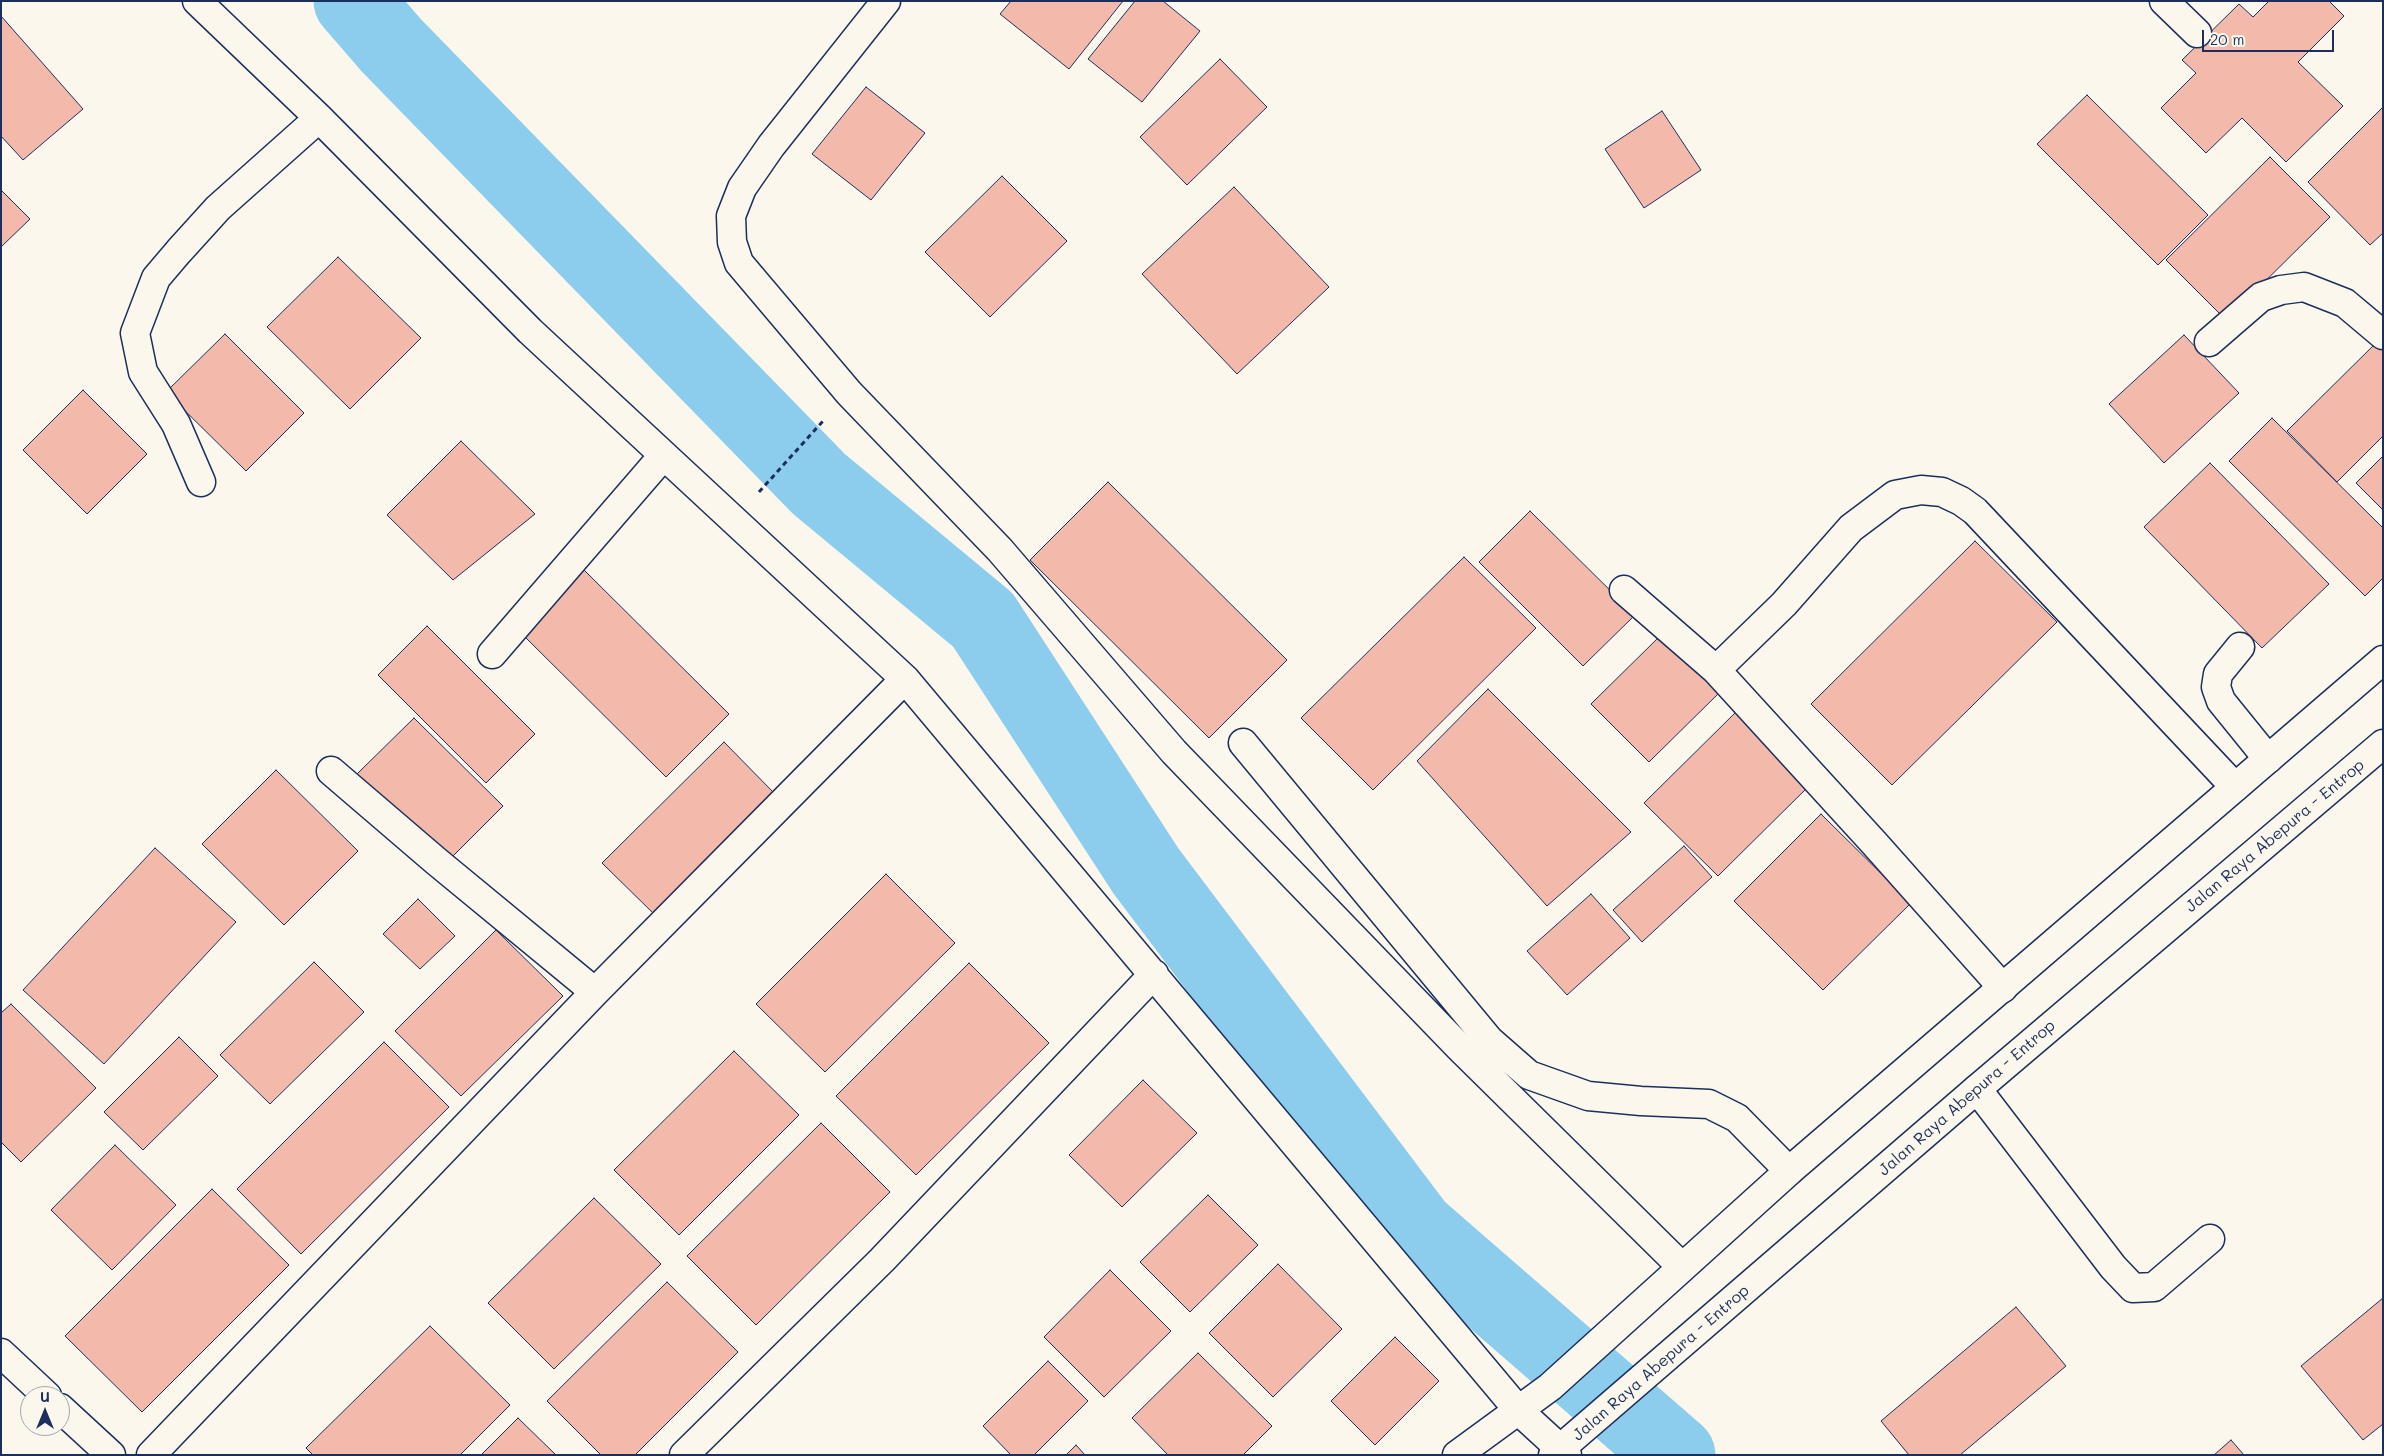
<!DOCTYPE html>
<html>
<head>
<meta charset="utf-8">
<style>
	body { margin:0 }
	#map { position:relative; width:2384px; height:1456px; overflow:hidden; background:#fbf7ec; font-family:Mali,sans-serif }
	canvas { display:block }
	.frame { position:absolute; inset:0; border:2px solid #1b2f5e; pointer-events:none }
	.north { position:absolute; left:20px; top:1386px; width:50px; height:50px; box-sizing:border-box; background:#fbf7ec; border:1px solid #a1a7b3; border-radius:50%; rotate:0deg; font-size:14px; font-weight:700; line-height:20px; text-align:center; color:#1b2f5e }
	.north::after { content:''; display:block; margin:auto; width:18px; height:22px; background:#1b2f5e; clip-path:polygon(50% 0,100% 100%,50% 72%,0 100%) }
	.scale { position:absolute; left:2202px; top:30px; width:132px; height:22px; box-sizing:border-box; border:2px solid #1b2f5e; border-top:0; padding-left:6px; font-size:15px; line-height:18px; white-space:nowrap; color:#1b2f5e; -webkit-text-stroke:4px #fbf7ec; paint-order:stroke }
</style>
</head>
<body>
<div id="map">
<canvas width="2384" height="1456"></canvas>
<div class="frame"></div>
<div class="north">U</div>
<div class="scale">20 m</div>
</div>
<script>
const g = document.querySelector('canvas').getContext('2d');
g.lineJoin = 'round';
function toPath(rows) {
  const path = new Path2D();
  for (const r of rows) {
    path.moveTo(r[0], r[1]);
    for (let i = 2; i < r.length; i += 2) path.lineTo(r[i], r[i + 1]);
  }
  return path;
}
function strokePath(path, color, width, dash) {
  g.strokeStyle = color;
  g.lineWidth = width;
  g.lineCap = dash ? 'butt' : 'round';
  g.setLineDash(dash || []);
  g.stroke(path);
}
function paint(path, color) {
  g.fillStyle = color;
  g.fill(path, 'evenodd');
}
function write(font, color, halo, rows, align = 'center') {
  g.font = font + ' Mali,sans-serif';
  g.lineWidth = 4;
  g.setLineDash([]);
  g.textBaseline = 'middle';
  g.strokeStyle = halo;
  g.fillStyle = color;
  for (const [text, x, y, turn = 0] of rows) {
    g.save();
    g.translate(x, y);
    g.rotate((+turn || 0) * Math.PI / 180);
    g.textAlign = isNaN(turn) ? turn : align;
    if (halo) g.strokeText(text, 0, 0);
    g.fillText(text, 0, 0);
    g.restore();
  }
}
strokePath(toPath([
	[353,1,391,45,819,484,983,620,1146,871,1416,1229,1676,1455]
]), '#8ccded', 79);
const building = toPath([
	[1011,1,1123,1,1069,69,1000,14,1011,1],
	[1135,1,1163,1,1200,31,1142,102,1088,59,1135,1],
	[2269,1,2329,1,2344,16,2298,62,2343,106,2286,162,2242,118,2206,153,2161,108,2196,73,2182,60,2239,4,2253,17,2269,1],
	[1,16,83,109,23,160,1,136,1,16],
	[1220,59,1267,107,1187,185,1140,137,1220,59],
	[866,87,925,133,871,200,812,154,866,87],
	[2087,95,2208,215,2158,265,2037,144,2087,95],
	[2383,107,2383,233,2370,245,2308,182,2383,107],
	[1662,111,1701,170,1644,208,1605,149,1662,111],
	[2270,157,2330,217,2226,320,2166,260,2270,157],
	[1002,176,1067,241,990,317,925,252,1002,176],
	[1234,187,1329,287,1237,374,1142,274,1234,187],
	[1,190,30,219,1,247,1,190],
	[338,257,421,338,350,409,267,327,338,257],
	[225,334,304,413,246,471,166,392,225,334],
	[2184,335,2239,393,2164,463,2109,404,2184,335],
	[2383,336,2383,436,2337,482,2287,431,2383,336],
	[83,390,147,454,87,514,23,450,83,390],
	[2272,418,2383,528,2383,578,2365,596,2229,461,2272,418],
	[461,441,535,514,453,580,387,515,461,441],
	[2383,456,2383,510,2356,483,2383,456],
	[2210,463,2329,584,2262,648,2144,527,2210,463],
	[1108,482,1287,660,1209,738,1030,560,1108,482],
	[1530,511,1635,615,1583,666,1479,562,1530,511],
	[1975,541,2057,622,1892,785,1811,704,1975,541],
	[1464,557,1536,628,1373,790,1301,718,1464,557],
	[583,569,729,714,666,777,520,632,583,569],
	[427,626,535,734,486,783,378,675,427,626],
	[1661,635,1719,693,1649,762,1591,704,1661,635],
	[1488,689,1631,832,1547,906,1417,761,1488,689],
	[1740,708,1813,782,1718,876,1644,803,1740,708],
	[414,718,503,806,446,863,357,774,414,718],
	[724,742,775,794,655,915,602,863,724,742],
	[276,770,358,851,284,925,202,844,276,770],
	[1821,814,1911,903,1823,990,1734,901,1821,814],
	[1684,846,1712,877,1642,942,1613,910,1684,846],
	[155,848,236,922,104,1064,23,990,155,848],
	[886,874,955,943,825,1072,756,1004,886,874],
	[1591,894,1630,938,1567,995,1527,951,1591,894],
	[418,899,455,936,420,969,383,934,418,899],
	[496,930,563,996,461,1096,395,1031,496,930],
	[314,962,364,1012,270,1104,220,1055,314,962],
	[969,963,1049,1043,916,1175,836,1096,969,963],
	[11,1004,96,1088,21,1162,1,1142,1,1013,11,1004],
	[179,1037,218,1076,143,1150,104,1112,179,1037],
	[384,1042,449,1107,301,1254,237,1189,384,1042],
	[734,1051,799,1115,679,1235,614,1170,734,1051],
	[1143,1080,1197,1133,1122,1207,1069,1155,1143,1080],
	[821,1123,890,1192,756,1325,687,1256,821,1123],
	[115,1145,176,1205,112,1270,51,1210,115,1145],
	[212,1189,289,1265,142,1412,65,1336,212,1189],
	[1208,1195,1258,1245,1190,1312,1140,1262,1208,1195],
	[594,1198,661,1264,554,1369,488,1303,594,1198],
	[1278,1264,1342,1329,1273,1397,1209,1333,1278,1264],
	[1110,1270,1171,1331,1104,1397,1044,1337,1110,1270],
	[667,1282,738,1352,635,1455,601,1455,547,1401,667,1282],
	[2383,1298,2383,1424,2363,1440,2301,1366,2383,1298],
	[2016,1307,2066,1366,1960,1455,1909,1455,1881,1421,2016,1307],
	[430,1326,510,1405,460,1455,313,1455,306,1448,430,1326],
	[1395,1337,1439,1381,1375,1445,1331,1401,1395,1337],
	[1198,1353,1272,1426,1243,1455,1168,1455,1132,1418,1198,1353],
	[1048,1361,1088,1401,1034,1455,1011,1455,983,1426,1048,1361],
	[518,1418,556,1455,481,1455,518,1418],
	[2231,1440,2244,1455,2214,1455,2231,1440],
	[1076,1445,1085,1455,1066,1455,1076,1445]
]);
paint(building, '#f3baab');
strokePath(building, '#1b2f5e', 1);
const minor = toPath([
	[197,1,319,118,530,331,905,679,1519,1411,1567,1455],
	[886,1,771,146,742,188,731,216,732,242,739,263,849,393,1000,550,1174,752,1459,1047,1682,1267],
	[2164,1,2197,33],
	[2209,342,2261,297,2281,290,2304,287,2345,303,2383,335],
	[201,482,176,424,143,372,135,333,156,278,179,251,218,208,319,118],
	[1624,590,1716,670,1875,844,2003,988],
	[2240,647,2218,674,2216,687,2221,701,2268,759],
	[492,654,663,456],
	[1716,670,1784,604,1851,528,1895,495,1921,490,1942,492,1961,501,1975,511,2235,787],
	[1243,743,1489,1040,1529,1075,1588,1096,1641,1101,1709,1104,1737,1118,1789,1171],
	[331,771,436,861,595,992],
	[1977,1089,2113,1267,2133,1288,2154,1287,2210,1239],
	[1,1353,47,1396],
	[60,1408,111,1455],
	[151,1455,595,992,905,679],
	[684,1455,882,1260,1154,974]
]);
const highway = toPath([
	[1457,1455,1550,1387,1789,1171,2383,660],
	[1553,1455,1977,1089,2383,744]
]);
strokePath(minor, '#1b2f5e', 31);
strokePath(highway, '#1b2f5e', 31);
strokePath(toPath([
	[759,492,823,421]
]), '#1b2f5e', 3, [5, 4]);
strokePath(minor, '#fbf7ec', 28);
strokePath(highway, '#fbf7ec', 28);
write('16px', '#1b2f5e', '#fbf7ec', [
	["Jalan Raya Abepura - Entrop",2275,836,-40],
	["Jalan Raya Abepura - Entrop",1967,1098,-41],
	["Jalan Raya Abepura - Entrop",1661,1363,-41]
]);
</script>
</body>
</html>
